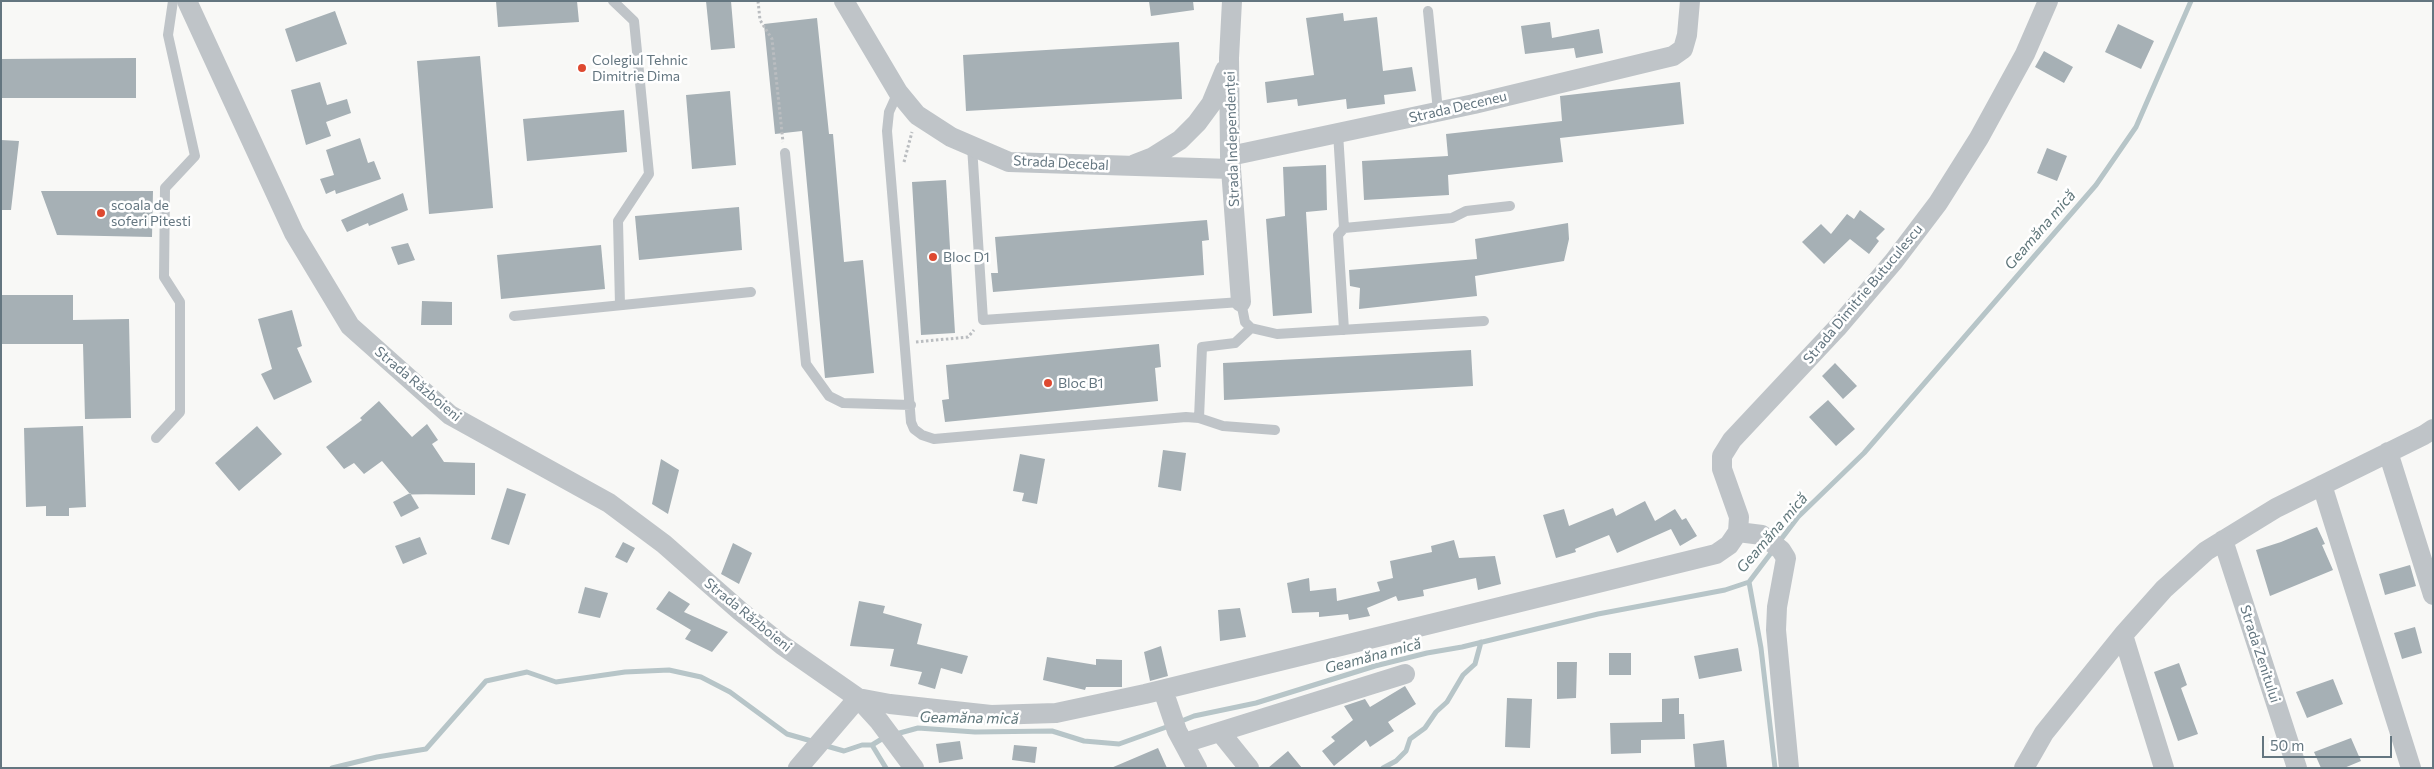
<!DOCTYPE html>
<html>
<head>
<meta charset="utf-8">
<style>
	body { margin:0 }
	#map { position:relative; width:2434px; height:769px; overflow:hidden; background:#f8f8f6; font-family:Commissioner,sans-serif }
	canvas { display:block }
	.frame { position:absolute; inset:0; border:2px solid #647680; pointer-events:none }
	.scale { position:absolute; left:2262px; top:736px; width:130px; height:22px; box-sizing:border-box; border:2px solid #647680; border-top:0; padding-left:6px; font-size:15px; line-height:18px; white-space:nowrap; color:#647680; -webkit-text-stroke:4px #fff; paint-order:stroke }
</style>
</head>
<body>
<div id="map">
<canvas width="2434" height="769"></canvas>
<div class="frame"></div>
<div class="scale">50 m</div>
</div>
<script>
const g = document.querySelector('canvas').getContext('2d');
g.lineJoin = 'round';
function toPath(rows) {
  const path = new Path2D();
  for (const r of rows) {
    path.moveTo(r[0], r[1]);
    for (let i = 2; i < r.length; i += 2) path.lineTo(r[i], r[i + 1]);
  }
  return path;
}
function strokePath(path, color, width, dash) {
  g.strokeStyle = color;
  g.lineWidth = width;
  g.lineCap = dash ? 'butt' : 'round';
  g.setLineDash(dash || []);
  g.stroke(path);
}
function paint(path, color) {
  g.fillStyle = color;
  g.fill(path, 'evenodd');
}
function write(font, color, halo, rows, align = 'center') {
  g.font = font + ' Commissioner,sans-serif';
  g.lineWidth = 5;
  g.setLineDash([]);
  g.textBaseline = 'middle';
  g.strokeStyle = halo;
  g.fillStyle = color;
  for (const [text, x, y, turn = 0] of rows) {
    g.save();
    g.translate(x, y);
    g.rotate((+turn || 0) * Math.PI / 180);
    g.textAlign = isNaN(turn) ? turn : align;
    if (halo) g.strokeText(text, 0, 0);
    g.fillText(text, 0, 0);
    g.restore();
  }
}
strokePath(toPath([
	[1779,542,1798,517,1864,453,2096,185,2136,127,2191,1],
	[1749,582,1761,648,1775,768],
	[1179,722,1194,716,1256,703,1375,666,1427,653,1462,647,1598,614,1725,590,1749,582,1774,549],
	[896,734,918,728,975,732,1052,731,1084,741,1119,744,1172,725],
	[823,745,844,751,862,745,872,745,885,737],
	[872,745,886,768],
	[332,768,377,757,426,749,486,681,527,672,556,682,625,672,669,670,701,677,730,692,787,734,815,742],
	[1383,768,1396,761,1406,751,1410,739,1425,728,1436,712,1447,702,1463,675,1475,664,1481,642]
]), '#b7c5c8', 5);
paint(toPath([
	[496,1,577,1,579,22,498,27],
	[706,1,731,1,735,48,711,50],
	[1149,1,1193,1,1194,10,1151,16],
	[335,11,347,44,296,62,285,29],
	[1343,13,1344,21,1377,17,1383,71,1412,67,1416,91,1384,95,1385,104,1347,109,1346,99,1298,106,1297,99,1267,103,1265,82,1314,75,1306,18],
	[817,18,829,134,833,134,844,262,863,260,874,373,825,378,802,131,775,134,764,24],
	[1550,22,1552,38,1599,29,1603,53,1576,58,1574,48,1525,54,1521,26],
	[2118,24,2154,41,2141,69,2105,52],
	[1179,42,1182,99,966,111,963,55],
	[2044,51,2073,67,2064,83,2035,67],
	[480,56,493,208,429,214,417,61],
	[136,58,136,98,1,98,1,59],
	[320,82,327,105,347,99,351,113,326,122,331,136,306,145,291,90],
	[1680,82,1684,124,1560,138,1563,162,1448,175,1449,195,1364,200,1362,161,1448,156,1446,134,1562,121,1560,96],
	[730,91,736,165,692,169,686,95],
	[624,110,627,152,527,161,523,119],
	[360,138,368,163,374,161,381,179,336,194,335,190,326,194,320,179,334,175,326,150],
	[1,140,19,141,11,210,1,210],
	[2047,148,2067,156,2057,181,2037,173],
	[1326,165,1327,210,1306,212,1312,313,1273,316,1266,219,1285,216,1283,167],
	[946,180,955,333,921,335,912,182],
	[41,191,153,191,152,237,57,235],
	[403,193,408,210,369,226,368,223,347,232,341,220],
	[739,207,742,250,639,260,635,216],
	[1860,210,1885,229,1876,238,1879,241,1869,254,1850,239,1824,264,1802,242,1821,224,1831,234,1847,214,1854,219],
	[1207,220,1209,240,1202,241,1204,275,993,292,991,273,998,273,995,237],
	[1568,223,1569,239,1564,261,1475,276,1477,296,1359,309,1360,288,1350,286,1349,270,1477,259,1475,239],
	[408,243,415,260,398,265,391,247],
	[601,245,605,289,501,299,497,255],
	[1,295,73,295,73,320,129,319,131,418,85,419,83,344,1,344],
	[422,301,452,302,452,325,421,325],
	[292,310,302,346,297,348,312,382,274,400,261,374,272,369,258,319],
	[1159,344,1161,367,1155,368,1158,401,945,422,942,400,949,399,946,365],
	[1471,350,1473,386,1224,400,1223,363],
	[1835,363,1857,386,1843,399,1822,376],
	[1828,400,1855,429,1836,446,1809,417],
	[379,401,412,437,427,424,438,440,432,444,444,462,475,463,475,495,410,494,382,461,364,474,354,463,344,469,326,447,362,420,360,418],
	[83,426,86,507,69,508,69,516,46,516,46,506,26,507,24,428],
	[257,426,282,454,239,491,215,463],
	[1163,450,1186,453,1181,491,1158,487],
	[1020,454,1045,459,1037,504,1022,501,1024,493,1013,491],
	[661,459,679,470,668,514,652,504],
	[507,488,526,494,509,545,491,539],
	[410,493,419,508,401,517,393,502],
	[1645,501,1655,521,1675,509,1682,520,1686,518,1697,536,1680,546,1671,529,1617,553,1609,535,1575,549,1576,552,1556,558,1543,515,1564,509,1569,526,1613,508,1616,516],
	[2317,527,2325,544,2322,545,2333,570,2270,596,2256,550,2281,542],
	[420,537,427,554,403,564,395,546],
	[1454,540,1459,558,1495,556,1501,584,1478,590,1476,578,1423,590,1424,596,1398,601,1396,596,1367,608,1370,616,1349,620,1348,614,1319,617,1319,612,1292,613,1287,583,1309,578,1310,591,1336,588,1337,601,1380,591,1377,582,1393,578,1390,561,1432,552,1431,546],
	[623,542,635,548,627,563,615,557],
	[733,543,752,553,739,584,721,574],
	[2410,565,2416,586,2385,595,2379,574],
	[585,587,608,593,600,618,578,613],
	[669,591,690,604,684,612,728,632,712,652,685,639,691,630,656,609],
	[859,601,885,606,883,613,922,624,917,644,968,656,962,674,941,668,935,689,918,684,922,672,890,666,894,649,850,646],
	[1240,608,1246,637,1220,641,1218,610],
	[2415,627,2422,653,2402,659,2394,633],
	[1161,646,1168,676,1150,681,1144,652],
	[1738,648,1742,671,1699,679,1694,656],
	[1609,653,1631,653,1631,675,1609,675],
	[1047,657,1096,665,1096,659,1122,660,1122,687,1086,687,1085,690,1043,680],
	[1557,662,1577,662,1576,698,1557,699],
	[2179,663,2187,685,2181,688,2198,734,2178,741,2154,672],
	[2333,679,2343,704,2307,718,2296,692],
	[1405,686,1416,704,1388,722,1394,731,1370,747,1366,740,1334,766,1322,751,1335,741,1331,737,1353,720,1344,706,1365,699,1370,707],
	[1507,698,1532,699,1530,748,1505,747],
	[1679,698,1679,714,1684,714,1685,739,1641,740,1641,753,1611,754,1610,723,1662,722,1662,699],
	[2351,738,2361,761,2344,768,2321,768,2314,752],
	[1724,740,1727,768,1695,768,1693,744],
	[960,741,963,759,939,763,936,744],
	[1014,745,1037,747,1035,763,1012,760],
	[1158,748,1167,768,1111,768],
	[1288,751,1302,768,1268,768]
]), '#a6b0b5');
strokePath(toPath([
	[758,1,760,20,772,39,783,142],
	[904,162,912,132],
	[916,342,968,337,974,330]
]), '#babdc0', 3, [2.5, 2.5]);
strokePath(toPath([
	[613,1,634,21,649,174,618,221,620,305],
	[1428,11,1438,111],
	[898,92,889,112,887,131,911,422,914,429,922,435,934,439,1186,417,1199,418,1223,426,1275,430],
	[1338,133,1344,228],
	[972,146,983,320,1241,302,1245,322,1251,328,1277,334,1484,321],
	[785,153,806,364,829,396,843,403,911,405],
	[514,316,751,292],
	[1344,330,1338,235,1344,228,1452,218,1466,211,1510,206],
	[1199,418,1202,347,1235,343,1251,328],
	[156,438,180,412,180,302,164,277,165,188,195,156,168,35,173,1]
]), '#bfc4c8', 10);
strokePath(toPath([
	[187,1,294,233,350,326,450,415,609,503,664,544,740,611,782,645,858,698,879,721,914,768],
	[844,1,898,92,917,115,951,137,1009,162,1231,169],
	[1232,1,1229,58,1230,156,1241,302],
	[1230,156,1474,104,1673,56,1683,49,1687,35,1690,1],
	[1135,164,1153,157,1180,140,1197,123,1211,104,1225,70],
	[2388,452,2433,595],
	[2322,485,2411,768],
	[1738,532,1762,535,1781,550,1786,558,1777,607,1776,630,1789,768],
	[2223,540,2297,768],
	[2123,635,2164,768],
	[1163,690,1177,731,1197,768],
	[858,698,890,704,991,715,1056,713,1145,694,1716,554,1729,545,1738,532,1739,517,1722,469,1722,456,1732,440,1837,328,1894,261,1938,203,1979,138,2025,54,2048,1],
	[1220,732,1249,768],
	[1184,743,1405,674],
	[798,768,858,698],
	[2024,768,2044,733,2123,635,2164,589,2206,551,2276,508,2424,435,2433,429]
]), '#bfc4c8', 20);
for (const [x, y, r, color] of [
	[582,68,5,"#de4930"],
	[101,213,5,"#de4930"],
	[933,257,5,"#de4930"],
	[1048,383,5,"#de4930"]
]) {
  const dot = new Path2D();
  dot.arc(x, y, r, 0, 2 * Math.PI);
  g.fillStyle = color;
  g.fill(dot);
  strokePath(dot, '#fff', 2);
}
write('14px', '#647680', '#fff', [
	["Colegiul Tehnic",592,60],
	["Dimitrie Dima",592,76],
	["scoala de",111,205],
	["soferi Pitesti",111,221],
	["Bloc D1",943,257],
	["Bloc B1",1058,383]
], 'left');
write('14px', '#647680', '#fff', [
	["Strada Deceneu",1458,107,-13],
	["Strada Independenței",1232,139,-92],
	["Strada Decebal",1061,163,3],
	["Strada Dimitrie Butuculescu",1863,294,-50],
	["Strada Războieni",418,384,40],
	["Strada Războieni",748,615,39],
	["Strada Zenitului",2260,654,72]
]);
write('italic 15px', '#5f767a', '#fff', [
	["Geamăna mică",2040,230,-49],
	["Geamăna mică",1772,533,-49],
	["Geamăna mică",1373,656,-15],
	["Geamăna mică",969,718,1]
]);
</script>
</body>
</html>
